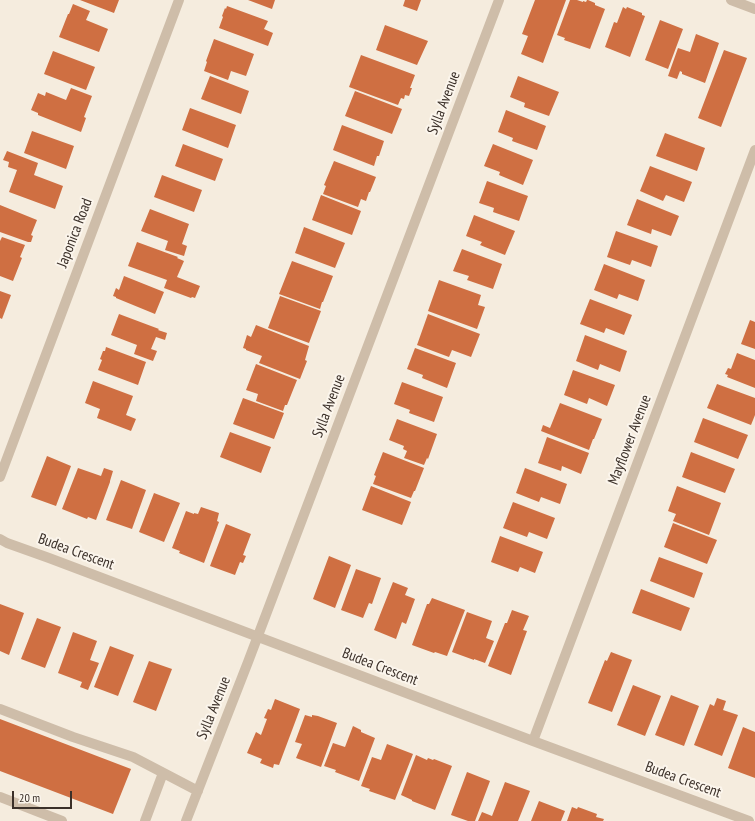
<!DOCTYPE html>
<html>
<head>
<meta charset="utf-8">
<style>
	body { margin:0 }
	#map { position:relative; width:755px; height:821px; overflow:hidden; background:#f5ecde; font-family:"PT Sans Narrow",sans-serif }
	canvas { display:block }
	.scale { position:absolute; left:12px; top:791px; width:60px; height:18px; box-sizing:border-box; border:2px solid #3b3029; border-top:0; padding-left:5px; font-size:12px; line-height:14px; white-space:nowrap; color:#3b3029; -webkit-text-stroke:3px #fbf5ec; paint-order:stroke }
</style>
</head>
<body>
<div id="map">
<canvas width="755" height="821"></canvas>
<div class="scale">20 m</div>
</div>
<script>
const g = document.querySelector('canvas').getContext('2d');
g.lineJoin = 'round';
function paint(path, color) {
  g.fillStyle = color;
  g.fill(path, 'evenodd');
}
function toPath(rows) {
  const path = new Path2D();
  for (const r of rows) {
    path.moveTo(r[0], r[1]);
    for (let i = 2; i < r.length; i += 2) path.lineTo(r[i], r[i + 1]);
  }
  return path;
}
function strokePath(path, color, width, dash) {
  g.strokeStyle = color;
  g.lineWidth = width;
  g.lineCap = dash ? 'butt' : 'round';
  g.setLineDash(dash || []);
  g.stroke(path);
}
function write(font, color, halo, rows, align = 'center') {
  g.font = font + ' "PT Sans Narrow",sans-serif';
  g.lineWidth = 4;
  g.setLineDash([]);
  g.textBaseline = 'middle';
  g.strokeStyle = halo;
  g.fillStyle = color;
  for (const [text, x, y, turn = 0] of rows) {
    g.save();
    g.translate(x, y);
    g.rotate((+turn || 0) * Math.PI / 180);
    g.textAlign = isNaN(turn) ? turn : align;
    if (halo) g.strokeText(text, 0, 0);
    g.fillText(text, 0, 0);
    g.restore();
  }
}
paint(toPath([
	[80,0,119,0,114,13],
	[248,0,275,0,272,9],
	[405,0,421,0,417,11,403,6],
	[535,0,566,0,543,63,521,54,528,36,522,34],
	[570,0,577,0,583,2,583,1,586,2,587,0,588,0,595,3,595,5,605,9,590,49,564,40,565,38,557,35],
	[73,4,90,11,86,20,108,29,99,52,59,37,68,14,69,14],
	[227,6,268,21,264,29,273,33,268,46,219,28,223,17,222,16,225,8,226,9],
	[623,7,626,9,627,7,642,13,642,15,645,16,630,57,605,47,614,22,617,23],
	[660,20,683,29,668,69,645,60],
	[385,25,428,41,417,65,376,50],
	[696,34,719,43,705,83,682,74,682,72,680,71,677,79,668,76,678,48,690,52],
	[214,39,254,54,246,76,231,71,228,80,204,71,207,62,206,61],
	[724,50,747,58,721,127,698,118],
	[53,51,95,67,86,90,44,74],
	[361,55,415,75,410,88,412,88,409,96,405,95,404,99,401,98,398,105,349,87],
	[210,76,249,91,241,114,201,99],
	[518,76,559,92,549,116,524,107,525,103,510,97],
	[71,88,92,96,84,117,86,118,81,132,38,115,38,113,31,110,38,93,45,96,46,92,66,100],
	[355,91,402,109,392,134,345,116],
	[190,108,236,125,228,148,182,130],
	[506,110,546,126,537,150,512,141,513,138,498,132],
	[342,125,384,141,379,156,377,156,374,166,333,150],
	[32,131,74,146,66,169,24,153],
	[665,133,705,148,697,171,656,156],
	[183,144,223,159,215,181,175,166],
	[493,144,533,160,523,185,499,175,500,172,484,166],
	[7,151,38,163,34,175,63,186,55,209,9,192,17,170,8,167,9,162,3,160],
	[334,161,376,177,370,192,369,192,366,201,361,199,358,207,323,194,326,186,324,185],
	[650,166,692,182,684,202,666,195,663,201,640,191],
	[162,175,202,190,194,212,154,197],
	[487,181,528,196,519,221,493,212,494,208,479,203],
	[321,195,361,211,352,235,312,220],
	[637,199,679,216,671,236,652,229,651,234,627,225],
	[0,205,37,220,31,235,33,236,31,242,28,242,0,232],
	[150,209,189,224,182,244,187,246,184,256,165,250,168,241,141,231],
	[474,215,515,231,505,255,480,245,482,242,466,236],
	[304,227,345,243,335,268,295,253],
	[616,231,658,246,651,267,632,260,630,265,607,257],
	[2,237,25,245,20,257,22,258,13,281,0,276,0,241],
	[137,242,178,257,177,258,184,261,177,277,200,286,195,298,192,297,191,298,164,288,167,280,128,266],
	[462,249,502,264,493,289,467,280,469,276,453,271],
	[292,261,333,276,323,302,322,302,320,309,279,294],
	[604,264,645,280,638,301,619,294,617,299,594,290],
	[124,276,164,292,155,314,116,298,116,297,113,296,116,288,119,290],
	[439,280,481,295,478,305,485,307,477,329,428,311],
	[0,291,11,295,2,319,0,318],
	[280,296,321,311,309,343,268,328],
	[590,299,632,315,624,335,606,328,604,333,580,324],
	[119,314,159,329,158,330,167,333,165,340,156,337,151,349,157,351,153,361,134,354,137,345,111,335],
	[428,314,480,334,471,357,452,350,449,357,417,345],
	[750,320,755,322,755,349,741,344],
	[256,325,309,346,305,360,307,361,300,379,259,363,262,356,246,350,246,349,243,348,247,335,251,337],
	[585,335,627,351,620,372,600,364,598,370,576,361],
	[106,347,146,362,138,385,98,370,102,360,100,359,103,351,105,351],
	[415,348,456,363,447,388,422,378,423,375,407,369],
	[737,353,755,360,755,388,727,377,728,375,725,374,728,368,731,369],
	[256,364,297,380,287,405,285,405,283,411,256,401,258,394,246,390],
	[573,370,615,385,607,406,589,398,587,404,564,395],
	[93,381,133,396,126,415,136,419,131,431,97,418,100,409,85,403],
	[402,382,443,397,434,422,409,413,410,410,394,404],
	[717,384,755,398,755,415,751,425,707,408],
	[243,398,284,413,274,439,233,424],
	[560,403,602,419,594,439,593,439,589,450,541,431,543,425,550,428],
	[703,418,748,435,738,459,694,442],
	[397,419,437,434,428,459,427,458,424,465,404,458,407,451,403,449,404,446,389,440],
	[230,432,271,447,261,473,220,457],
	[547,437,589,453,581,474,562,466,561,471,538,463],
	[383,452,424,468,415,491,414,491,411,498,373,484,376,476,374,475],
	[691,452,735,469,725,493,682,477],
	[47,456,71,466,56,506,31,497],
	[78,468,101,476,104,468,113,471,110,481,110,482,96,520,88,517,87,519,62,509],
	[525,468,567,484,560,504,541,497,539,502,516,493],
	[121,480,146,490,132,529,106,520],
	[371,486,411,502,402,525,362,510],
	[677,486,721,503,709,535,673,521,676,514,668,511],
	[154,493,180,503,164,542,139,532],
	[513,502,555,518,547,539,529,532,527,537,503,528],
	[201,507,219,513,217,521,219,522,204,563,179,553,180,551,172,548,186,511,194,514,194,513,198,514],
	[673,523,717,540,707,564,664,547],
	[226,524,251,534,243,555,246,556,243,563,240,562,235,575,210,566],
	[500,536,543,552,535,573,520,567,518,572,491,562],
	[329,556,351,565,335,608,313,599],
	[659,557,703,573,694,598,650,581],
	[356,569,381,578,372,604,369,603,363,618,341,610],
	[393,582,408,588,405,595,415,599,406,624,402,622,396,639,374,630],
	[641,589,690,608,681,631,632,613],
	[432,598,465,610,447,656,435,652,434,653,412,645,427,604,429,604],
	[0,604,24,613,9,655,0,651],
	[512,610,529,616,523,630,527,631,511,675,488,666,505,623,507,623],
	[467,612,492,621,486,638,494,641,485,663,474,659,474,660,452,652],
	[37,618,61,627,45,668,21,659],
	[73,632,97,641,90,660,99,663,88,690,80,687,82,682,58,673],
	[110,646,134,655,118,696,94,687],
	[611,652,632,660,612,712,588,703,605,660,607,661],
	[149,661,172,669,156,711,133,702],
	[633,685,661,696,645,736,617,725],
	[671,695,699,706,684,746,655,735],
	[717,698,726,701,723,710,738,715,722,756,694,745,710,704,714,706],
	[275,699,300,709,279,765,274,764,273,768,260,763,262,759,247,753,256,732,261,735,267,719,264,718,268,709,271,710],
	[305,715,312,717,312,715,318,716,337,723,321,767,296,758,302,744,295,742],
	[0,719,131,769,113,814,0,771],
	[353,726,361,730,361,732,375,738,359,781,335,772,336,770,324,766,333,743,345,747],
	[743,727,755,732,755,778,728,768],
	[387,744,413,754,395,800,369,791,370,789,361,786,372,757,381,760],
	[416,755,427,760,428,758,433,760,434,759,452,766,435,810,412,801,412,800,401,795],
	[467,772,490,781,475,821,468,821,451,815],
	[505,782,530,791,518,821,478,821,482,812,492,816],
	[539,801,565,811,561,821,531,821],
	[572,807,577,809,578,807,597,814,596,817,604,819,603,821,567,821]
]), '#cf6f42');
strokePath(toPath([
	[731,0,755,9],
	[0,477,179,0],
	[0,539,7,543,49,558,232,627,533,741,749,821],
	[0,709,73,737,133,757,198,791],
	[533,741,755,150],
	[0,797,62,821],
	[145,821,163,773],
	[186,821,248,662,499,0]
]), '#cebda9', 10);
write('15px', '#3b3029', '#fbf5ec', [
	["Sylla Avenue",444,103,-69],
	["Japonica Road",75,233,-69],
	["Sylla Avenue",329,406,-69],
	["Mayflower Avenue",630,440,-69],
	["Budea Crescent",76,552,20],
	["Budea Crescent",380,667,21],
	["Sylla Avenue",214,708,-68],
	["Budea Crescent",683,780,20]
]);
</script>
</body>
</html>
